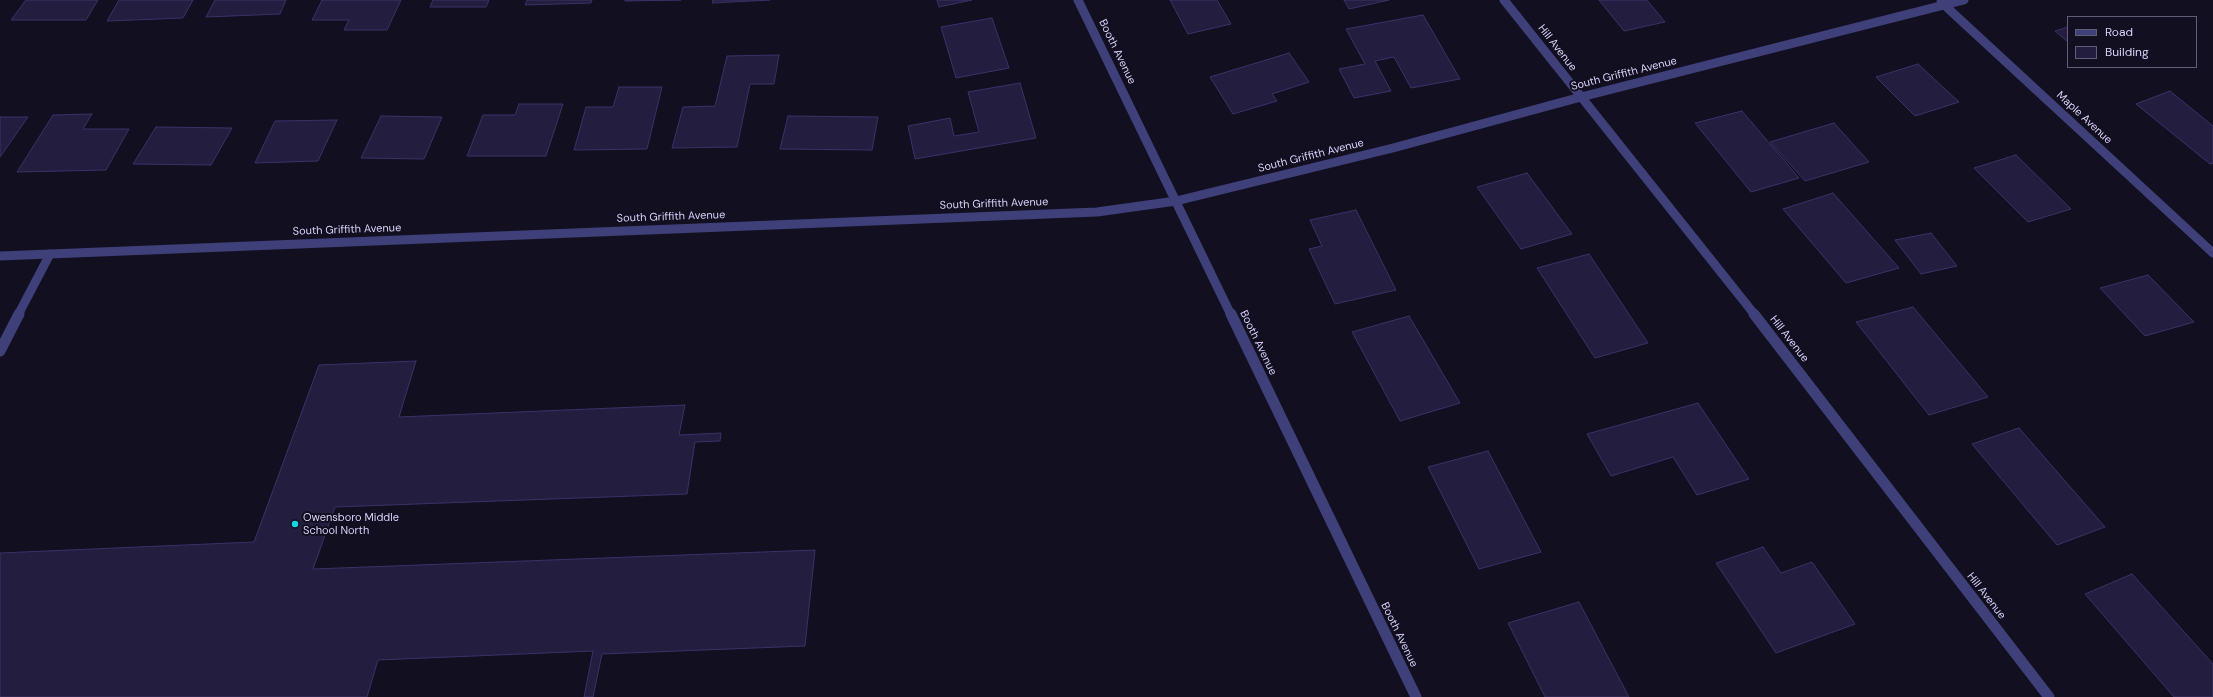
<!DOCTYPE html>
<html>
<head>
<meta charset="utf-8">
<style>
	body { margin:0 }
	#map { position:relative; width:2213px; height:697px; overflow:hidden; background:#120f20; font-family:"DM Sans",sans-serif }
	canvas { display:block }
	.legend { position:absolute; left:2067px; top:16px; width:130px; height:52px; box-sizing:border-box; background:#120f20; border:1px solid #605d77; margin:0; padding:5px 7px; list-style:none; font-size:12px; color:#d6d3fa }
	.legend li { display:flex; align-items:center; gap:8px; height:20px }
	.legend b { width:20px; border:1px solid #605d77 }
</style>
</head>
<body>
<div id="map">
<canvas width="2213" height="697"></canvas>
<ul class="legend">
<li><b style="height:5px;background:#3f407a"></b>Road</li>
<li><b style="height:11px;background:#231e3f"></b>Building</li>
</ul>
</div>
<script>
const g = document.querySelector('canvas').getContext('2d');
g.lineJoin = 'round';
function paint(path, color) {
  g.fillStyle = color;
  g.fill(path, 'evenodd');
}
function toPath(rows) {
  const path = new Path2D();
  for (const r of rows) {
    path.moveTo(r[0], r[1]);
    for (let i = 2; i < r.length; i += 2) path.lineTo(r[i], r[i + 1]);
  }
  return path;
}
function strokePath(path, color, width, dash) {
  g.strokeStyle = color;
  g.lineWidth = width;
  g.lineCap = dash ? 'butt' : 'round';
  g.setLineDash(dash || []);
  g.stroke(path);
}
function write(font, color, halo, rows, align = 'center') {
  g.font = font + ' "DM Sans",sans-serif';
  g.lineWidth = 4;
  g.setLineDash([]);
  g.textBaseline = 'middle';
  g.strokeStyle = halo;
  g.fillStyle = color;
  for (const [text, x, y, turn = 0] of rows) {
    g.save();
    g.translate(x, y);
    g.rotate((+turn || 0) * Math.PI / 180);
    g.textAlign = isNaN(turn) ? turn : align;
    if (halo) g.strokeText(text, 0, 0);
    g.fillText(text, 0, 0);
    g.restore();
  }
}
const building = toPath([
	[26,0,98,0,86,20,11,20,26,0],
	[119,0,193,0,183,18,107,21,119,0],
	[215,0,286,0,280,14,206,17,215,0],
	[322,0,401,0,387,30,344,30,349,20,312,20,322,0],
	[433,0,489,0,486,7,430,7,433,0],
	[527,0,592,0,591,3,525,5,527,0],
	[625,0,681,0,625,1,625,0],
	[713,0,770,0,712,3,713,0],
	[937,0,972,0,939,7,937,0],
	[1170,0,1217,0,1231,24,1188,34,1170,0],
	[1344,0,1389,0,1349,9,1344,0],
	[1599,0,1647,0,1665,22,1624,31,1599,0],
	[1423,15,1460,79,1411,88,1394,57,1375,61,1391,91,1354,98,1339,69,1365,64,1346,29,1423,15],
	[992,18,1009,68,956,78,941,27,992,18],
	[2068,27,2068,42,2055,31,2068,27],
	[1289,53,1309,82,1272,94,1277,101,1233,114,1210,77,1289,53],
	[779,55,774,84,750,84,737,147,672,148,683,107,715,106,727,56,779,55],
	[1918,64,1959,102,1915,116,1876,77,1918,64],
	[1020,83,1036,138,915,159,908,126,950,118,954,136,979,132,968,92,1020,83],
	[619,87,662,87,647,149,574,150,586,107,613,107,619,87],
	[2170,91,2213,126,2213,163,2210,164,2136,104,2170,91],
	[519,104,563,104,546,156,467,156,483,115,515,115,519,104],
	[1742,111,1799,178,1751,192,1695,123,1742,111],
	[92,114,83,129,129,129,106,170,17,172,53,115,92,114],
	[381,116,442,117,424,159,361,158,381,116],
	[788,116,878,117,872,150,780,149,788,116],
	[0,117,28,117,0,157,0,117],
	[337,120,318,161,255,163,275,121,337,120],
	[1834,123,1869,162,1805,181,1770,142,1834,123],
	[156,127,232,128,211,165,133,164,156,127],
	[2016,155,2071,209,2028,222,1974,168,2016,155],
	[1527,173,1572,234,1521,249,1477,187,1527,173],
	[1833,193,1899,268,1846,283,1783,209,1833,193],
	[1356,210,1396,290,1335,304,1309,249,1322,246,1310,220,1356,210],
	[1931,233,1957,266,1921,274,1895,240,1931,233],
	[1589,254,1648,343,1595,358,1537,268,1589,254],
	[2148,275,2194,322,2145,336,2100,288,2148,275],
	[1913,307,1988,397,1929,415,1856,322,1913,307],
	[1409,316,1460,403,1400,421,1352,332,1409,316],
	[416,361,399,417,685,405,679,435,721,433,720,441,695,442,687,494,335,507,313,569,815,550,805,646,602,654,593,697,584,697,593,651,378,660,367,697,0,697,0,553,254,542,319,365,416,361],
	[1698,403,1749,479,1697,495,1673,457,1611,476,1587,434,1698,403],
	[2019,428,2105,527,2057,545,1972,444,2019,428],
	[1488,451,1541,552,1479,569,1428,467,1488,451],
	[1763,547,1781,573,1812,562,1855,624,1776,653,1716,563,1763,547],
	[2132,574,2213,664,2213,697,2174,697,2085,594,2132,574],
	[1579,602,1629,697,1545,697,1508,623,1579,602]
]);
paint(building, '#231e3f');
strokePath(building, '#3b3268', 1);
strokePath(toPath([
	[18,315,50,254]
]), '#3f407a', 9);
strokePath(toPath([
	[0,351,19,314]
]), '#3f407a', 11);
strokePath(toPath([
	[1504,0,1755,315],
	[1941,2,2213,253],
	[0,256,1097,212,1176,201,1393,148,1581,97,1964,0]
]), '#3f407a', 9);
strokePath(toPath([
	[1754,314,2049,697]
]), '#3f407a', 11);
strokePath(toPath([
	[1078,0,1231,315]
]), '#3f407a', 9);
strokePath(toPath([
	[1231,314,1416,697]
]), '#3f407a', 11);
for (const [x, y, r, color] of [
	[295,524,4,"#18d5e1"]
]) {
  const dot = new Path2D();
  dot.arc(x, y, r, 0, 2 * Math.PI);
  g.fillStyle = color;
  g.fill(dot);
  strokePath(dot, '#120f20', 1.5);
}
write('11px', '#d6d3fa', '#120f20', [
	["Hill Avenue",1557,48,52],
	["Booth Avenue",1117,52,64],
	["South Griffith Avenue",1624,74,-14],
	["Maple Avenue",2084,118,43],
	["South Griffith Avenue",1311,156,-14],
	["South Griffith Avenue",994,204,-2],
	["South Griffith Avenue",671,217,-2],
	["South Griffith Avenue",347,230,-2],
	["Hill Avenue",1789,339,52],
	["Booth Avenue",1258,343,64],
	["Hill Avenue",1986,596,52],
	["Booth Avenue",1399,635,64]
]);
write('11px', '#d6d3fa', '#120f20', [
	["Owensboro Middle",303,518],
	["School North",303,531]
], 'left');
</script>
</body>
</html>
